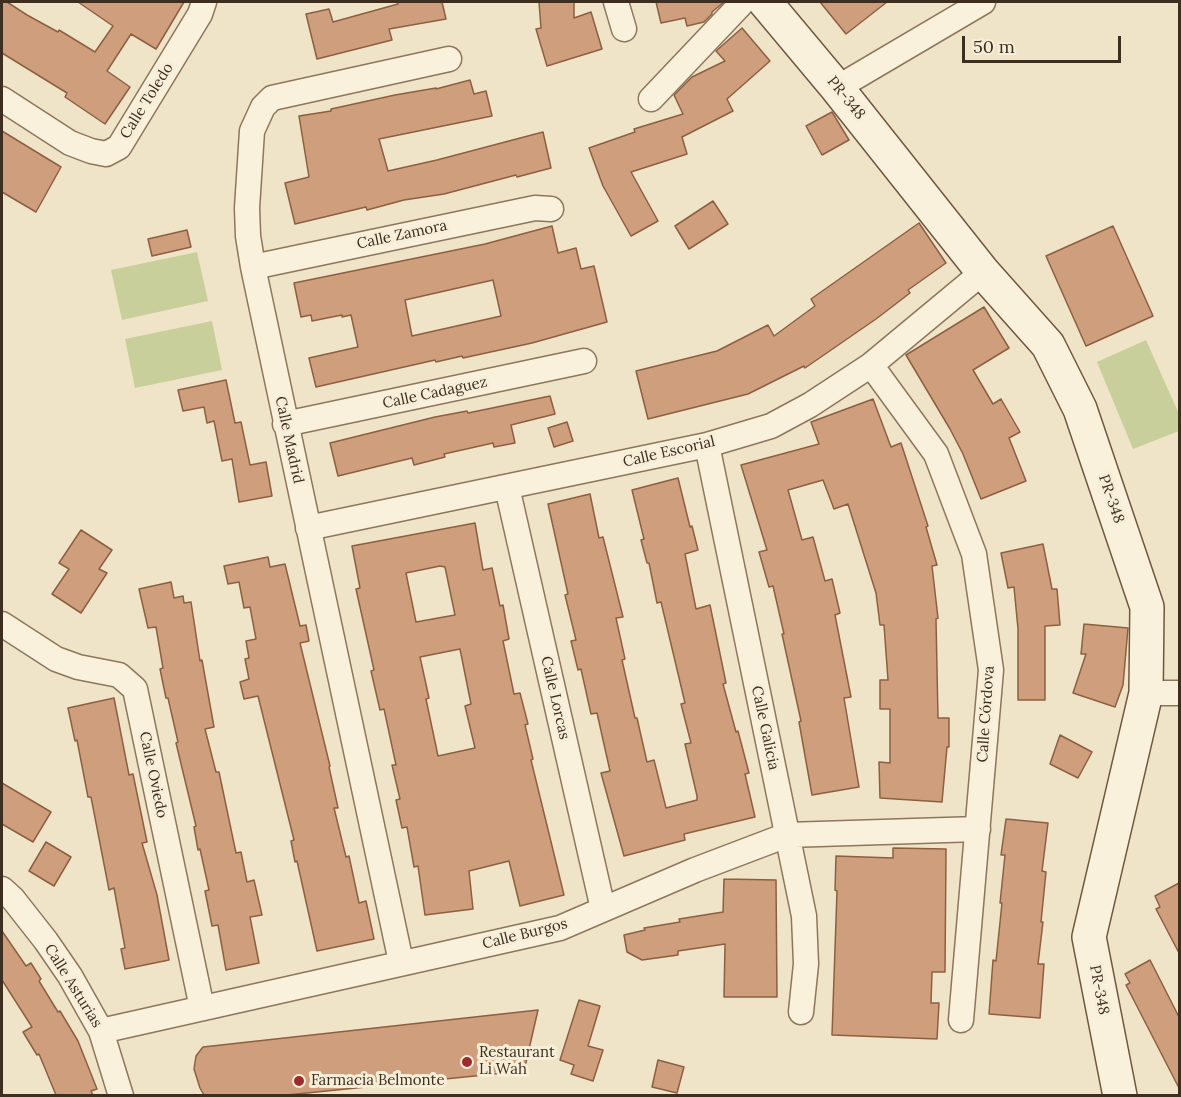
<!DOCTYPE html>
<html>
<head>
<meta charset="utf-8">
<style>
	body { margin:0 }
	#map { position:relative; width:1181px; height:1097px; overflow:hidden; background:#f0e4c8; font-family:Lora,serif }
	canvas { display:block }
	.frame { position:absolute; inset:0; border:3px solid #3d2e20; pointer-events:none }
	.scale { position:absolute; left:962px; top:36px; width:159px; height:27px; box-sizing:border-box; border:3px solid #3d2e20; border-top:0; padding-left:8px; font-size:18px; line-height:21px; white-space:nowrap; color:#3d2e20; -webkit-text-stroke:4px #f7eed8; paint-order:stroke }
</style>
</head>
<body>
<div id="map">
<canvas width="1181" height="1097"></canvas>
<div class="frame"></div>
<div class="scale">50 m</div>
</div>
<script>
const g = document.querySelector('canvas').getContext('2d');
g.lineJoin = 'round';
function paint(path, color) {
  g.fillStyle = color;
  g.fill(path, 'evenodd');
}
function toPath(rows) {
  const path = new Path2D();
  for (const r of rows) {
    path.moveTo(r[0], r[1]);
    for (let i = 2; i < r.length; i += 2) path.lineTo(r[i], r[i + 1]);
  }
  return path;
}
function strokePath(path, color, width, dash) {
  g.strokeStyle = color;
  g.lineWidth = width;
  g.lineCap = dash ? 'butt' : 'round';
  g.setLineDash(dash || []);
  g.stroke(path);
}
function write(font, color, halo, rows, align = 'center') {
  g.font = font + ' Lora,serif';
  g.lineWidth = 6;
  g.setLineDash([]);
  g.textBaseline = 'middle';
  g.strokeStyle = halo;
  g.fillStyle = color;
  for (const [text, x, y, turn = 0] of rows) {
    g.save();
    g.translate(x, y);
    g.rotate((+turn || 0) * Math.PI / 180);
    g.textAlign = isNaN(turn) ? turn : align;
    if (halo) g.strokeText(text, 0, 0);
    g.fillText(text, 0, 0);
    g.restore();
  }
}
paint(toPath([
	[197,252,208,301,122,320,111,270],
	[212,321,222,370,135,388,125,339],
	[1146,340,1179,414,1179,431,1133,449,1097,362]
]), '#c9cf9b');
const building = toPath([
	[2,2,7,2,27,15,58,32,59,30,95,52,113,26,78,2,184,2,156,49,131,34,107,71,130,87,105,124,65,97,67,93,2,53,2,2],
	[397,2,442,2,446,19,389,29,392,40,317,59,306,14,329,9,333,22,398,4,397,2],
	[539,2,574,2,574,18,591,12,602,49,547,66,536,29,541,28,539,2],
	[656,2,724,2,712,12,712,14,704,22,687,26,685,18,661,23,656,2],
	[820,2,887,2,846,34,820,2],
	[742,28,770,61,727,99,733,111,682,137,687,154,631,172,658,221,631,236,603,186,589,148,635,132,634,129,683,114,674,95,692,77,725,61,716,51,742,28],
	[470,80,474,94,486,91,492,116,379,139,388,171,437,160,543,132,551,168,517,177,516,175,444,194,404,200,367,210,366,207,295,224,285,183,309,177,299,116,331,111,331,109,395,95,436,88,436,89,470,80],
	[832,112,849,140,822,155,806,126,832,112],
	[2,131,61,167,36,212,2,192,2,131],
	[713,201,728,224,689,249,675,226,713,201],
	[919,223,946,263,908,290,910,293,876,319,805,368,804,366,748,394,648,419,636,371,717,351,768,325,774,336,815,306,811,299,919,223],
	[552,226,558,253,576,248,581,269,594,266,607,322,532,343,463,358,462,356,436,362,435,360,316,387,309,358,358,347,351,315,342,317,342,315,312,321,311,315,301,317,294,283,485,244,552,226],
	[493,280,501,316,412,336,405,300,493,280],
	[1113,226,1153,316,1086,346,1046,256,1113,226],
	[187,230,191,247,152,256,148,239,187,230],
	[984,307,1009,348,973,370,993,404,1001,399,1020,432,1009,438,1026,481,981,499,963,454,950,429,906,355,984,307],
	[226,380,235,423,241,422,250,465,266,462,272,496,239,502,232,459,222,461,214,421,207,423,204,407,183,411,178,390,226,380],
	[550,396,555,414,511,425,515,443,494,447,493,443,444,454,445,457,414,465,412,458,338,476,330,443,435,417,467,411,468,413,550,396],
	[873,399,891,447,901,443,928,526,926,527,937,565,932,566,938,618,936,619,938,718,949,718,949,747,947,747,942,802,880,798,879,762,890,763,890,709,880,709,880,680,888,680,884,625,880,625,876,593,848,504,834,509,823,480,788,490,802,540,813,537,825,581,832,579,840,613,835,615,851,697,844,698,859,787,812,795,799,722,801,721,782,634,784,634,773,586,769,587,759,552,767,550,741,465,819,444,811,422,873,399],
	[567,422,573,441,554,447,548,428,567,422],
	[678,478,690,527,692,526,698,550,685,554,696,609,710,605,726,683,723,684,736,732,738,731,749,773,745,774,755,817,684,834,685,840,624,856,601,773,610,771,597,713,591,714,581,669,578,670,571,641,576,640,565,595,568,594,548,504,590,494,599,538,603,537,623,617,616,618,625,659,622,660,635,718,637,718,647,762,654,760,666,808,697,800,697,796,685,744,691,743,681,704,685,703,661,602,657,603,649,563,647,563,641,540,644,539,632,490,678,478],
	[475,523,483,570,492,568,500,606,503,605,509,639,503,641,514,694,520,693,528,724,525,725,533,759,531,760,564,895,520,906,509,861,469,871,473,909,425,915,418,866,414,867,407,827,402,828,396,800,400,799,392,765,396,765,384,709,380,710,371,671,374,670,356,589,360,588,352,546,475,523],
	[440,566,445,567,455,615,416,622,406,573,440,566],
	[460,649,471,704,465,706,475,748,438,756,426,699,429,698,420,657,460,649],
	[81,530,112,550,99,569,107,573,81,613,52,594,69,569,59,563,81,530],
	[1043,544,1052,589,1057,589,1060,625,1045,626,1045,700,1018,700,1018,629,1014,587,1008,588,1001,553,1043,544],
	[268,557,270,567,285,564,300,626,306,625,309,641,300,643,330,766,329,767,338,808,334,808,346,857,349,856,359,903,366,901,374,939,317,951,297,861,295,862,291,841,294,840,258,696,244,699,240,682,249,679,245,659,249,658,246,641,256,639,250,607,244,608,239,582,228,584,224,566,268,557],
	[171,582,174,598,183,596,184,603,191,602,200,661,202,660,214,727,205,729,216,772,219,772,236,853,241,852,247,882,254,880,262,915,250,917,259,963,226,970,218,925,212,926,205,891,209,890,200,849,198,850,194,827,196,826,176,743,178,742,168,698,166,698,160,669,163,668,156,627,148,628,139,589,171,582],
	[1084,624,1128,628,1123,685,1115,707,1073,693,1086,654,1081,654,1084,624],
	[114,698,129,775,133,774,147,842,142,843,157,895,169,960,125,969,121,949,125,948,114,888,109,890,91,797,88,797,77,740,75,741,68,708,114,698],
	[1060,735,1092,752,1078,778,1050,764,1060,735],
	[2,783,51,812,33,842,2,824,2,783],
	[1006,819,1048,823,1042,871,1046,872,1041,922,1043,922,1038,964,1044,964,1040,1018,989,1014,993,960,996,961,1002,903,1000,903,1005,855,1001,855,1006,819],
	[46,842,71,857,54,886,29,871,46,842],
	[893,848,946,849,945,972,932,972,931,1003,939,1003,937,1039,832,1035,837,891,835,890,836,856,893,858,893,848],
	[724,879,776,880,777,997,724,997,725,944,678,951,678,955,642,960,627,952,624,935,645,930,644,928,680,922,679,919,723,912,724,879],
	[1179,883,1179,953,1156,909,1160,907,1155,896,1179,883],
	[2,931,26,966,31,963,41,979,39,981,58,1012,60,1011,78,1041,97,1089,91,1091,93,1095,56,1095,39,1054,37,1055,23,1032,32,1027,2,980,2,931],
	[1150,960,1179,1017,1179,1088,1126,985,1130,983,1125,974,1150,960],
	[579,1000,600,1006,588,1046,603,1050,593,1081,571,1074,574,1065,560,1060,579,1000],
	[538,1010,524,1071,287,1095,204,1095,200,1088,194,1069,196,1056,203,1047,538,1010],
	[658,1060,684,1067,677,1093,652,1087,658,1060]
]);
paint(building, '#cf9f7d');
strokePath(building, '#8d5f41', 1.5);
const street = toPath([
	[616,2,624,29],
	[837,88,983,2],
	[2,99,70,143,91,151,106,154,119,147,200,14,204,2],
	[651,99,743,2],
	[253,267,535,208,551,209],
	[871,365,936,454,974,554,991,670,961,1020],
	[285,424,584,361],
	[707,445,804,916,806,964,801,1012],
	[507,487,603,909],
	[308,528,707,445,771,426,810,405,871,365,983,272],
	[2,624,56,659,78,667,119,675,135,689,202,1008],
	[1146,693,1180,693],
	[2,889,13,899,46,941,70,976,101,1031,121,1096],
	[401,962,253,267,248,236,247,208,252,131,263,107,272,98,449,59],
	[101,1031,560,928,695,870,787,835,978,829]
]);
const secondary = toPath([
	[765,2,837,88,983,272,1048,345,1080,409,1147,607,1146,693,1089,937,1120,1096]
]);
strokePath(street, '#8d765c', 27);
strokePath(secondary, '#6f573f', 36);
strokePath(street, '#faf1dc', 24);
strokePath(secondary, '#faf1dc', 33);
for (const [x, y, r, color] of [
	[467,1062,6,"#9e2a2b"],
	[299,1081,6,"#9e2a2b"]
]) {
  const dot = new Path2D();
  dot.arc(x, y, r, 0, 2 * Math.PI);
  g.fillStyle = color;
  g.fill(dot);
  strokePath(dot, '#f7eed8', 2);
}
write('15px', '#3d2e20', '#f7eed8', [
	["PR-348",846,98,51],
	["Calle Toledo",147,101,-58],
	["Calle Zamora",402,235,-12],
	["Calle Cadaguez",435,393,-12],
	["Calle Madrid",289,440,78],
	["Calle Escorial",669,452,-13],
	["PR-348",1111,499,71],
	["Calle Lorcas",555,698,77],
	["Calle Córdova",986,714,-86],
	["Calle Galicia",765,728,78],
	["Calle Oviedo",153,775,78],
	["Calle Burgos",525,934,-14],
	["Calle Asturias",73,986,58],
	["PR-348",1099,990,79]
]);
write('15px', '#3d2e20', '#f7eed8', [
	["Restaurant",479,1053],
	["Li Wah",479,1070],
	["Farmacia Belmonte",311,1081]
], 'left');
</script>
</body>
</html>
